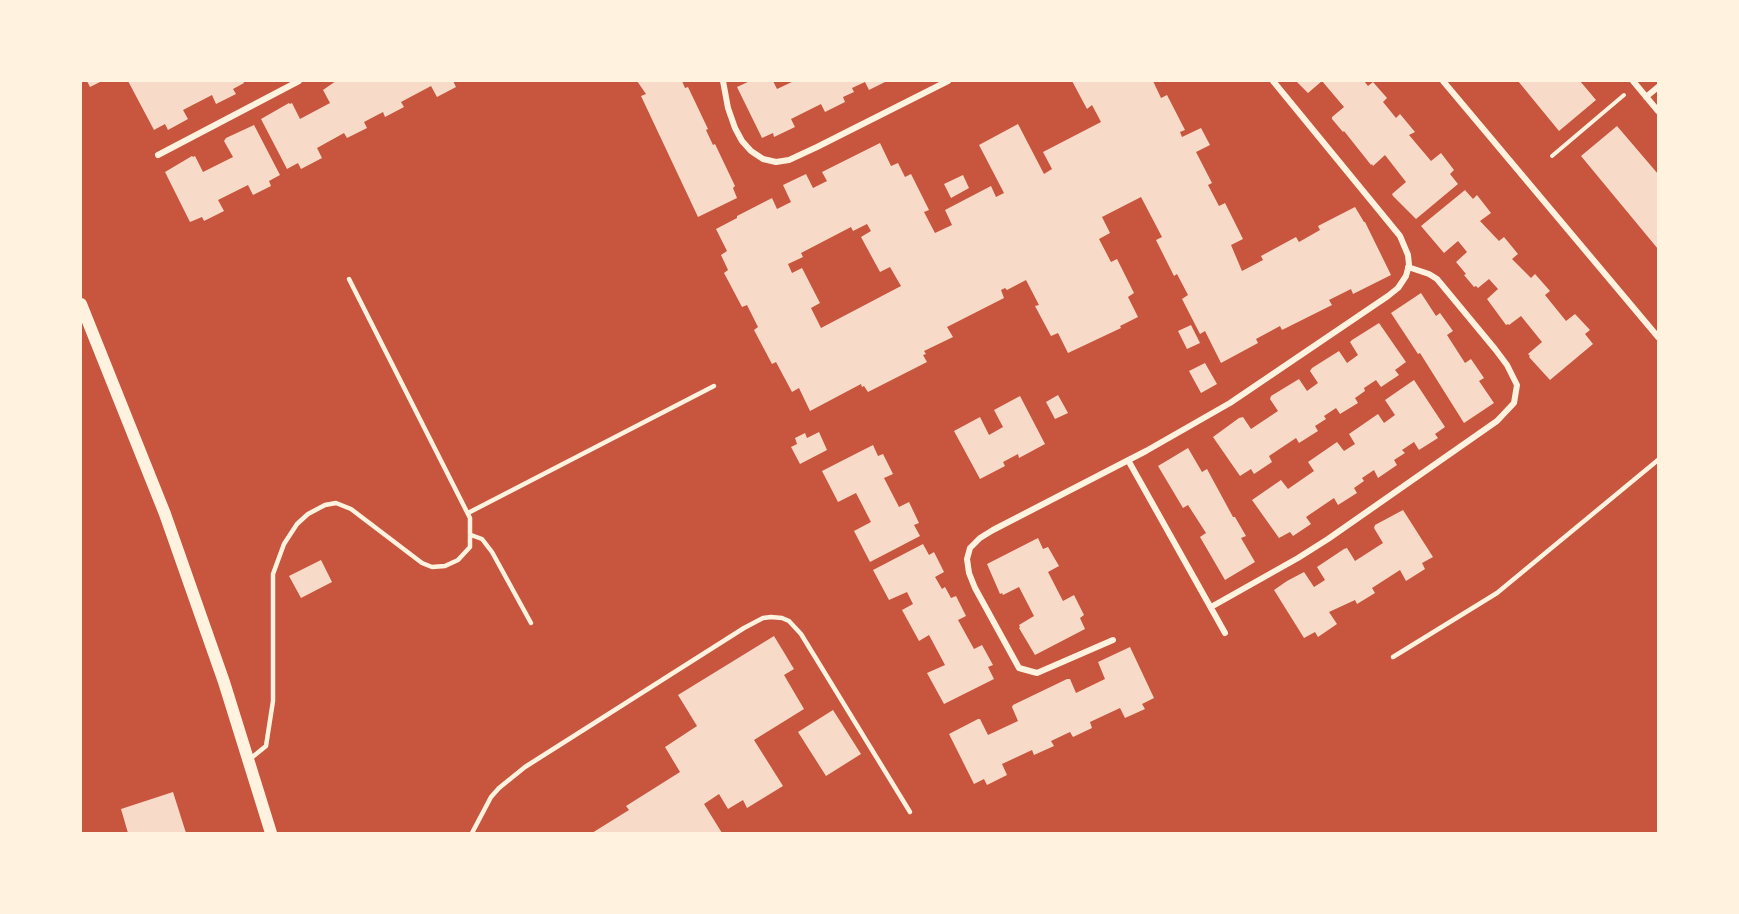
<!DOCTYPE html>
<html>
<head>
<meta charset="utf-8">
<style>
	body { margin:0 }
	#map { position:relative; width:1739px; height:914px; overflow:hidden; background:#c8553d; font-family:"Varela Round",sans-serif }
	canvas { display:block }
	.frame { position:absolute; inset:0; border:82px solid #fff3e0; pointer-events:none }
</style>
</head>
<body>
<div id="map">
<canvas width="1739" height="914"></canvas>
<div class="frame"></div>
</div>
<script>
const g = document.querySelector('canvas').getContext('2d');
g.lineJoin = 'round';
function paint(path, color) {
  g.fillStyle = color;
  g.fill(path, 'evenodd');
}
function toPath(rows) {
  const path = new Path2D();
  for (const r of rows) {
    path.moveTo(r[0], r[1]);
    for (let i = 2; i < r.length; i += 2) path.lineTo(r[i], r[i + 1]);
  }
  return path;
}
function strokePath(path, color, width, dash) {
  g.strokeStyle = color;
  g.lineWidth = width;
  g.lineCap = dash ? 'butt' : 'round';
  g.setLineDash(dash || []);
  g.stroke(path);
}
paint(toPath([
	[87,81,102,81,90,87],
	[128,81,243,81,244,83,233,89,236,94,216,104,212,95,183,110,188,119,168,130,165,124,154,130],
	[336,81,453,81,456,87,437,97,431,86,401,102,404,107,385,117,383,112,364,122,367,128,347,138,344,133,317,148,322,158,301,169,298,163,287,169,261,119,289,103,290,104,292,103,300,119,330,103,323,90],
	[637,81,682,81,685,88,688,87,708,129,706,130,713,145,715,144,735,186,733,188,737,198,698,217,641,96,646,94],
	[750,81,773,81,777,89,794,81,887,81,869,90,865,82,852,88,854,92,843,97,845,102,825,112,821,104,791,119,795,127,774,137,773,133,762,138,737,87],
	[1072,81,1153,81,1161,98,1167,95,1185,130,1180,132,1182,137,1201,128,1210,145,1196,152,1212,183,1208,185,1219,206,1225,203,1243,239,1231,245,1242,271,1263,260,1261,256,1296,237,1299,242,1320,230,1318,226,1355,207,1364,222,1365,222,1391,275,1353,294,1351,289,1329,300,1332,305,1282,330,1280,326,1256,339,1258,343,1221,363,1205,331,1200,334,1182,299,1188,295,1177,274,1174,276,1156,240,1162,237,1141,197,1102,217,1110,233,1099,239,1111,262,1117,259,1134,293,1128,297,1138,317,1120,326,1121,328,1068,353,1058,333,1051,336,1035,306,1039,305,1026,280,1007,290,1005,288,1001,290,1004,298,947,327,953,337,924,351,926,354,923,355,927,362,868,392,864,386,862,387,861,384,810,411,799,388,792,392,776,362,772,364,754,330,758,327,747,305,742,307,724,273,728,270,721,255,727,251,716,229,737,218,737,216,772,198,777,209,791,202,783,185,806,174,813,188,827,181,822,172,880,143,891,166,898,163,905,177,911,174,929,210,924,212,935,233,952,225,945,210,991,186,996,197,1004,193,979,145,1018,124,1044,174,1052,169,1043,152,1101,122,1092,105,1087,109],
	[867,224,871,231,861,237,880,272,890,267,901,286,821,328,811,308,820,303,802,268,792,273,788,264,803,257,801,253,851,227,853,231],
	[1296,81,1322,81,1308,93],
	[1322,81,1364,81,1368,86,1373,82,1387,98,1383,102,1396,118,1400,114,1415,132,1409,135,1431,161,1441,153,1454,170,1450,174,1458,184,1416,219,1393,196,1392,194,1406,182,1385,155,1373,166,1372,164,1371,165,1344,131,1343,132,1332,119,1332,117,1344,107],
	[1518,81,1580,81,1596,100,1559,131],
	[254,125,280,175,269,181,271,186,253,195,248,185,218,200,224,211,204,221,202,217,190,222,165,172,192,156,193,157,195,156,203,172,233,157,224,141,226,138],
	[1617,126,1658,174,1658,249,1581,156],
	[963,175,969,188,951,198,944,184],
	[1465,190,1473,199,1477,195,1491,213,1480,221,1499,241,1504,237,1518,254,1512,259,1531,278,1535,274,1550,291,1545,295,1566,321,1575,314,1590,330,1585,334,1593,344,1550,380,1529,357,1530,356,1528,354,1542,342,1521,316,1509,325,1508,324,1506,325,1487,299,1498,289,1489,279,1478,288,1476,286,1474,287,1464,275,1466,274,1456,262,1467,252,1458,241,1444,253,1421,226],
	[1421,293,1436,316,1440,313,1453,331,1447,335,1465,363,1471,359,1484,378,1479,381,1494,403,1464,423,1420,353,1418,354,1391,313],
	[1379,323,1406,362,1395,370,1399,375,1381,387,1376,380,1364,388,1365,391,1355,398,1358,403,1340,414,1336,408,1324,416,1326,419,1315,426,1318,431,1299,443,1296,438,1269,456,1272,462,1254,474,1251,469,1240,476,1213,437,1239,418,1243,417,1251,429,1278,411,1270,399,1271,396,1299,379,1307,391,1318,383,1310,371,1312,368,1339,351,1347,363,1358,355,1350,342,1352,340],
	[1191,325,1200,343,1187,349,1178,331],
	[1205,363,1217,384,1201,393,1189,371],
	[1414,380,1445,427,1435,434,1438,438,1419,450,1414,442,1402,450,1405,453,1394,460,1397,465,1378,478,1374,470,1362,478,1364,481,1354,488,1357,493,1338,505,1334,498,1306,517,1311,524,1293,536,1290,532,1279,538,1252,500,1281,480,1288,489,1314,471,1308,462,1337,442,1344,451,1355,444,1349,434,1378,414,1384,423,1395,415,1385,400],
	[1058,395,1068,413,1055,419,1046,402],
	[1020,396,1045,444,1019,458,1018,454,1003,462,1005,466,980,479,954,431,980,417,989,435,1003,427,994,410],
	[819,432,827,450,800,464,791,447,797,444,795,438,805,433,807,438],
	[873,445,878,456,883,454,893,474,884,478,899,507,909,502,919,523,914,525,920,536,870,562,854,531,871,522,856,493,838,502,822,471],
	[1188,448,1202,472,1207,469,1233,517,1235,517,1246,536,1241,538,1255,562,1225,580,1200,537,1206,533,1188,505,1183,508,1158,466],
	[1403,510,1433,557,1422,563,1425,569,1406,581,1400,570,1372,588,1375,593,1357,604,1355,600,1329,612,1337,624,1318,637,1315,632,1304,638,1274,590,1287,581,1304,572,1314,587,1325,580,1317,567,1344,549,1347,548,1355,561,1383,543,1374,528,1375,525],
	[1038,538,1043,549,1048,547,1059,566,1048,572,1063,601,1074,595,1084,615,1080,618,1085,629,1035,655,1019,628,1020,627,1019,625,1034,616,1019,587,1003,595,1002,593,1000,594,987,564],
	[923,544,929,555,934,552,944,572,935,577,942,589,945,587,951,598,956,596,966,616,958,620,974,649,982,645,993,665,988,667,994,679,944,704,927,673,945,665,929,635,919,641,902,610,913,604,907,592,889,600,873,570],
	[321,560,332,582,301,598,289,576],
	[774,636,794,669,784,675,804,709,754,740,783,786,747,808,743,800,728,809,719,794,704,804,722,833,592,833,629,810,626,806,680,772,665,747,697,726,678,695],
	[1130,647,1154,698,1142,704,1145,709,1125,718,1120,708,1090,722,1092,728,1073,737,1070,732,1051,741,1054,746,1034,755,1032,750,1002,764,1007,775,987,785,984,779,974,784,949,734,978,719,980,719,988,735,1018,721,1012,707,1013,705,1067,679,1070,679,1076,693,1105,679,1098,662],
	[833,710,861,754,826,776,798,732],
	[173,792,186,833,128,833,121,809]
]), '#f7dbc8');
strokePath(toPath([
	[1552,156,1624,95]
]), '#fff3e0', 4);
strokePath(toPath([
	[468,513,714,386],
	[471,535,482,539,492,552,531,623],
	[1393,657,1497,593,1658,460],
	[250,759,266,746,273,701,273,574,284,544,297,524,308,514,325,505,336,503,351,509,422,563,432,567,445,566,458,560,470,547,470,518,349,279],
	[472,833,491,797,499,788,525,767,744,628,763,618,771,617,782,618,789,621,801,634,910,812]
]), '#fff3e0', 4.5);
strokePath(toPath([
	[723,81,728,108,735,128,742,141,751,151,763,159,776,162,789,160,817,147,948,81],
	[1443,81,1658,337],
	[1633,81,1658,111],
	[1646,97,1658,87],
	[158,155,299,81],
	[1128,460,1225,633],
	[1211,607,1298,558,1328,539,1497,421,1514,403,1517,385,1507,365,1495,349,1437,279,1429,274,1408,267],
	[1113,640,1037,673,1019,668,975,588,969,573,967,559,970,548,980,538,993,530,1146,451,1230,403,1388,296,1398,288,1406,276,1409,265,1408,255,1400,236,1273,81]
]), '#fff3e0', 6);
strokePath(toPath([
	[81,304,165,514,224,682,271,833]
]), '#fff3e0', 12);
</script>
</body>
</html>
